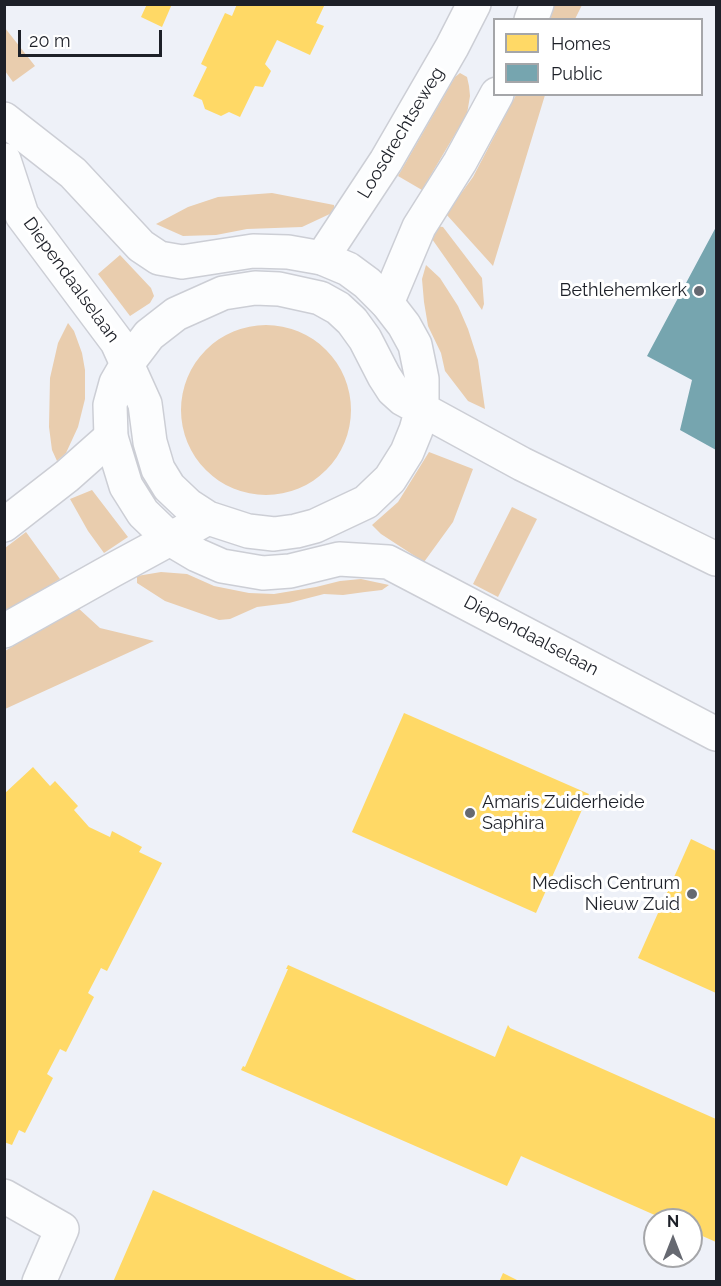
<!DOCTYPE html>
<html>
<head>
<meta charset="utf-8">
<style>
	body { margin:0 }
	#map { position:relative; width:721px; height:1286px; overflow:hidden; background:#eef1f8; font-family:Raleway,sans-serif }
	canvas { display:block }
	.frame { position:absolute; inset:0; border:6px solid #1d2028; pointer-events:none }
	.legend { position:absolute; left:493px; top:18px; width:210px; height:78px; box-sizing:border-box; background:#fff; border:2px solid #a5a6a9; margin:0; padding:8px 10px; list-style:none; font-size:18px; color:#1d2028 }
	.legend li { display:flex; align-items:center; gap:12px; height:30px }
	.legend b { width:30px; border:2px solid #a5a6a9 }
	.north { position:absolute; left:643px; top:1208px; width:60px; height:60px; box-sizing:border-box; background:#fff; border:2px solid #a5a6a9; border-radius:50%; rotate:0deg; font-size:16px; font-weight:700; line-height:24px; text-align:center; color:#1d2028 }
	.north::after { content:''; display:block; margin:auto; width:21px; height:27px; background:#666971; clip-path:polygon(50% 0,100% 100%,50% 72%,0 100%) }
	.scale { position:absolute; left:18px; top:30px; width:144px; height:27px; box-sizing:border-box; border:3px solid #1d2028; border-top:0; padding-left:8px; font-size:18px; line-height:21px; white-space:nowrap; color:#1d2028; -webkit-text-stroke:4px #fff; paint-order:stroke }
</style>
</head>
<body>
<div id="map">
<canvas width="721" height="1286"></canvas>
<div class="frame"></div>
<ul class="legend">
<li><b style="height:16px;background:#ffd966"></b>Homes</li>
<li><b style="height:16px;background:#76a5af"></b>Public</li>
</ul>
<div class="north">N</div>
<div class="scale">20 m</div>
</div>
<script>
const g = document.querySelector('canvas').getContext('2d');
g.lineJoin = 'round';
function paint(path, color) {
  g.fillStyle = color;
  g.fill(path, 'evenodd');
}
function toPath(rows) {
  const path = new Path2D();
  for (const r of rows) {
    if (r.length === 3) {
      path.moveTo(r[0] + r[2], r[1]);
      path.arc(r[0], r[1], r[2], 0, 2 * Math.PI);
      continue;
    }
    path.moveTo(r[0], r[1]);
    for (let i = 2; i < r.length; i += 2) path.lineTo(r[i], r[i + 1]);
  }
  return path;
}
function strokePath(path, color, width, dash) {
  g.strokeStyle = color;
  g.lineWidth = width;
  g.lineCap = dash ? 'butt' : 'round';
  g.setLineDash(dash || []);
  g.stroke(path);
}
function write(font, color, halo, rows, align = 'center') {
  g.font = font + ' Raleway,sans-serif';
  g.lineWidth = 6;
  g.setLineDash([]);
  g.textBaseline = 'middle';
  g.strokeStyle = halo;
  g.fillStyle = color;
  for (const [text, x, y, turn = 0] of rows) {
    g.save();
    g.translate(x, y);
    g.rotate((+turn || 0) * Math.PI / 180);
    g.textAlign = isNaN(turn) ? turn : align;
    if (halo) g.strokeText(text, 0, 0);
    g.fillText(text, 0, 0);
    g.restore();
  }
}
paint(toPath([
	[551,5,582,5,575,19,546,20],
	[5,28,35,66,13,82,5,71],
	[460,73,467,77,469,86,470,96,467,114,422,190,398,176,455,77],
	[516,95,545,95,493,266,446,214,473,177],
	[272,193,334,205,334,212,302,227,247,229,216,235,183,236,156,224,188,207,218,197],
	[436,226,443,227,482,278,484,304,482,310,432,239],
	[120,255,151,288,154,296,150,303,130,316,98,274],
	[426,265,440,278,458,306,468,329,478,360,485,409,468,401,445,371,441,353,428,326,424,302,422,279],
	[68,323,74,331,82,353,85,370,85,399,78,427,66,453,57,461,52,450,49,427,50,378,58,343],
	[266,410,85],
	[429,452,473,469,453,522,424,562,381,534,372,525,398,502],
	[92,490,128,537,104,553,88,531,70,499],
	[512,507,537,519,498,597,473,584],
	[26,532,60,579,5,613,5,548],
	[161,572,187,574,214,586,249,593,274,594,316,587,340,581,361,579,389,585,382,590,365,592,343,595,324,594,289,603,257,607,230,619,219,620,165,601,137,583,137,576],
	[77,607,100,628,154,641,5,709,5,651]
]), '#e9cdae');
paint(toPath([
	[147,4,172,4,162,27,141,17],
	[237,4,325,4,316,23,324,26,310,55,277,40,265,64,271,71,263,87,255,86,240,117,229,112,221,116,205,109,202,100,193,96,207,67,201,64,225,13,232,16],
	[404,713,589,794,536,913,352,832],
	[33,767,50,786,55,781,78,806,74,810,89,827,110,837,112,831,142,847,139,852,162,863,107,971,101,968,88,993,94,997,66,1052,60,1049,47,1074,53,1078,25,1133,19,1130,12,1145,4,1142,4,794],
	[691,839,716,851,716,993,638,958],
	[288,965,495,1057,508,1025,510,1028,716,1119,716,1242,691,1231,691,1220,666,1220,521,1156,507,1186,241,1070,243,1066,245,1067,288,969,286,969],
	[153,1190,361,1282,113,1282],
	[503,1273,521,1282,499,1282]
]), '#ffd966');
paint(toPath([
	[716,227,716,450,680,430,692,380,647,356]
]), '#76a5af');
const street = toPath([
	[4,1196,62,1229,39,1282]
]);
const secondary = toPath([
	[531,20,537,4],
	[322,258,386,161,452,47,474,4],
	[387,303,419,227,460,162,497,94],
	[4,525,67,476,111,437],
	[4,631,111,571,170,539]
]);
const primary = toPath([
	[4,119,73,173,141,246,159,258,182,262,253,251,288,252,322,258,348,269,367,283,387,303,404,325,415,345,422,379,422,409,416,430,407,452,390,479,366,502,315,526,296,531,274,534,248,531,208,518,170,539],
	[4,160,22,215,117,342,145,404,150,442,158,469,169,487,188,505,208,518],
	[716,559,522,464,403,399,393,390,384,376,365,339,352,321,338,308,320,298,279,289,255,288,223,293,176,314,149,335,127,364,116,383,110,405,111,437,126,486,143,513,170,539,197,555,222,566,263,573,290,571,339,559,388,562,716,734]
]);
strokePath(street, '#ccced5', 36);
strokePath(secondary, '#ccced5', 36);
strokePath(primary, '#ccced5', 36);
strokePath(street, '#fcfdfe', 33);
strokePath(secondary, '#fcfdfe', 33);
strokePath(primary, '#fcfdfe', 33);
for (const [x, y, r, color] of [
	[699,291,6,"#666971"],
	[470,813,6,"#666971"],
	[692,894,6,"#666971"]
]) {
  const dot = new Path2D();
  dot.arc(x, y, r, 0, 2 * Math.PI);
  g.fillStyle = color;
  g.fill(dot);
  strokePath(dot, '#fff', 2);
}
write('18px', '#1d2028', '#fff', [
	["Loosdrechtseweg",401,133,-59],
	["Diependaalselaan",71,280,54],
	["Diependaalselaan",531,636,28]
]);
write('18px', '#1d2028', '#fff', [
	["Bethlehemkerk",687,291],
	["Amaris Zuiderheide",482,803,"left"],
	["Saphira",482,824,"left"],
	["Medisch Centrum",680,884],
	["Nieuw Zuid",680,905]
], 'right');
</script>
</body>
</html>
